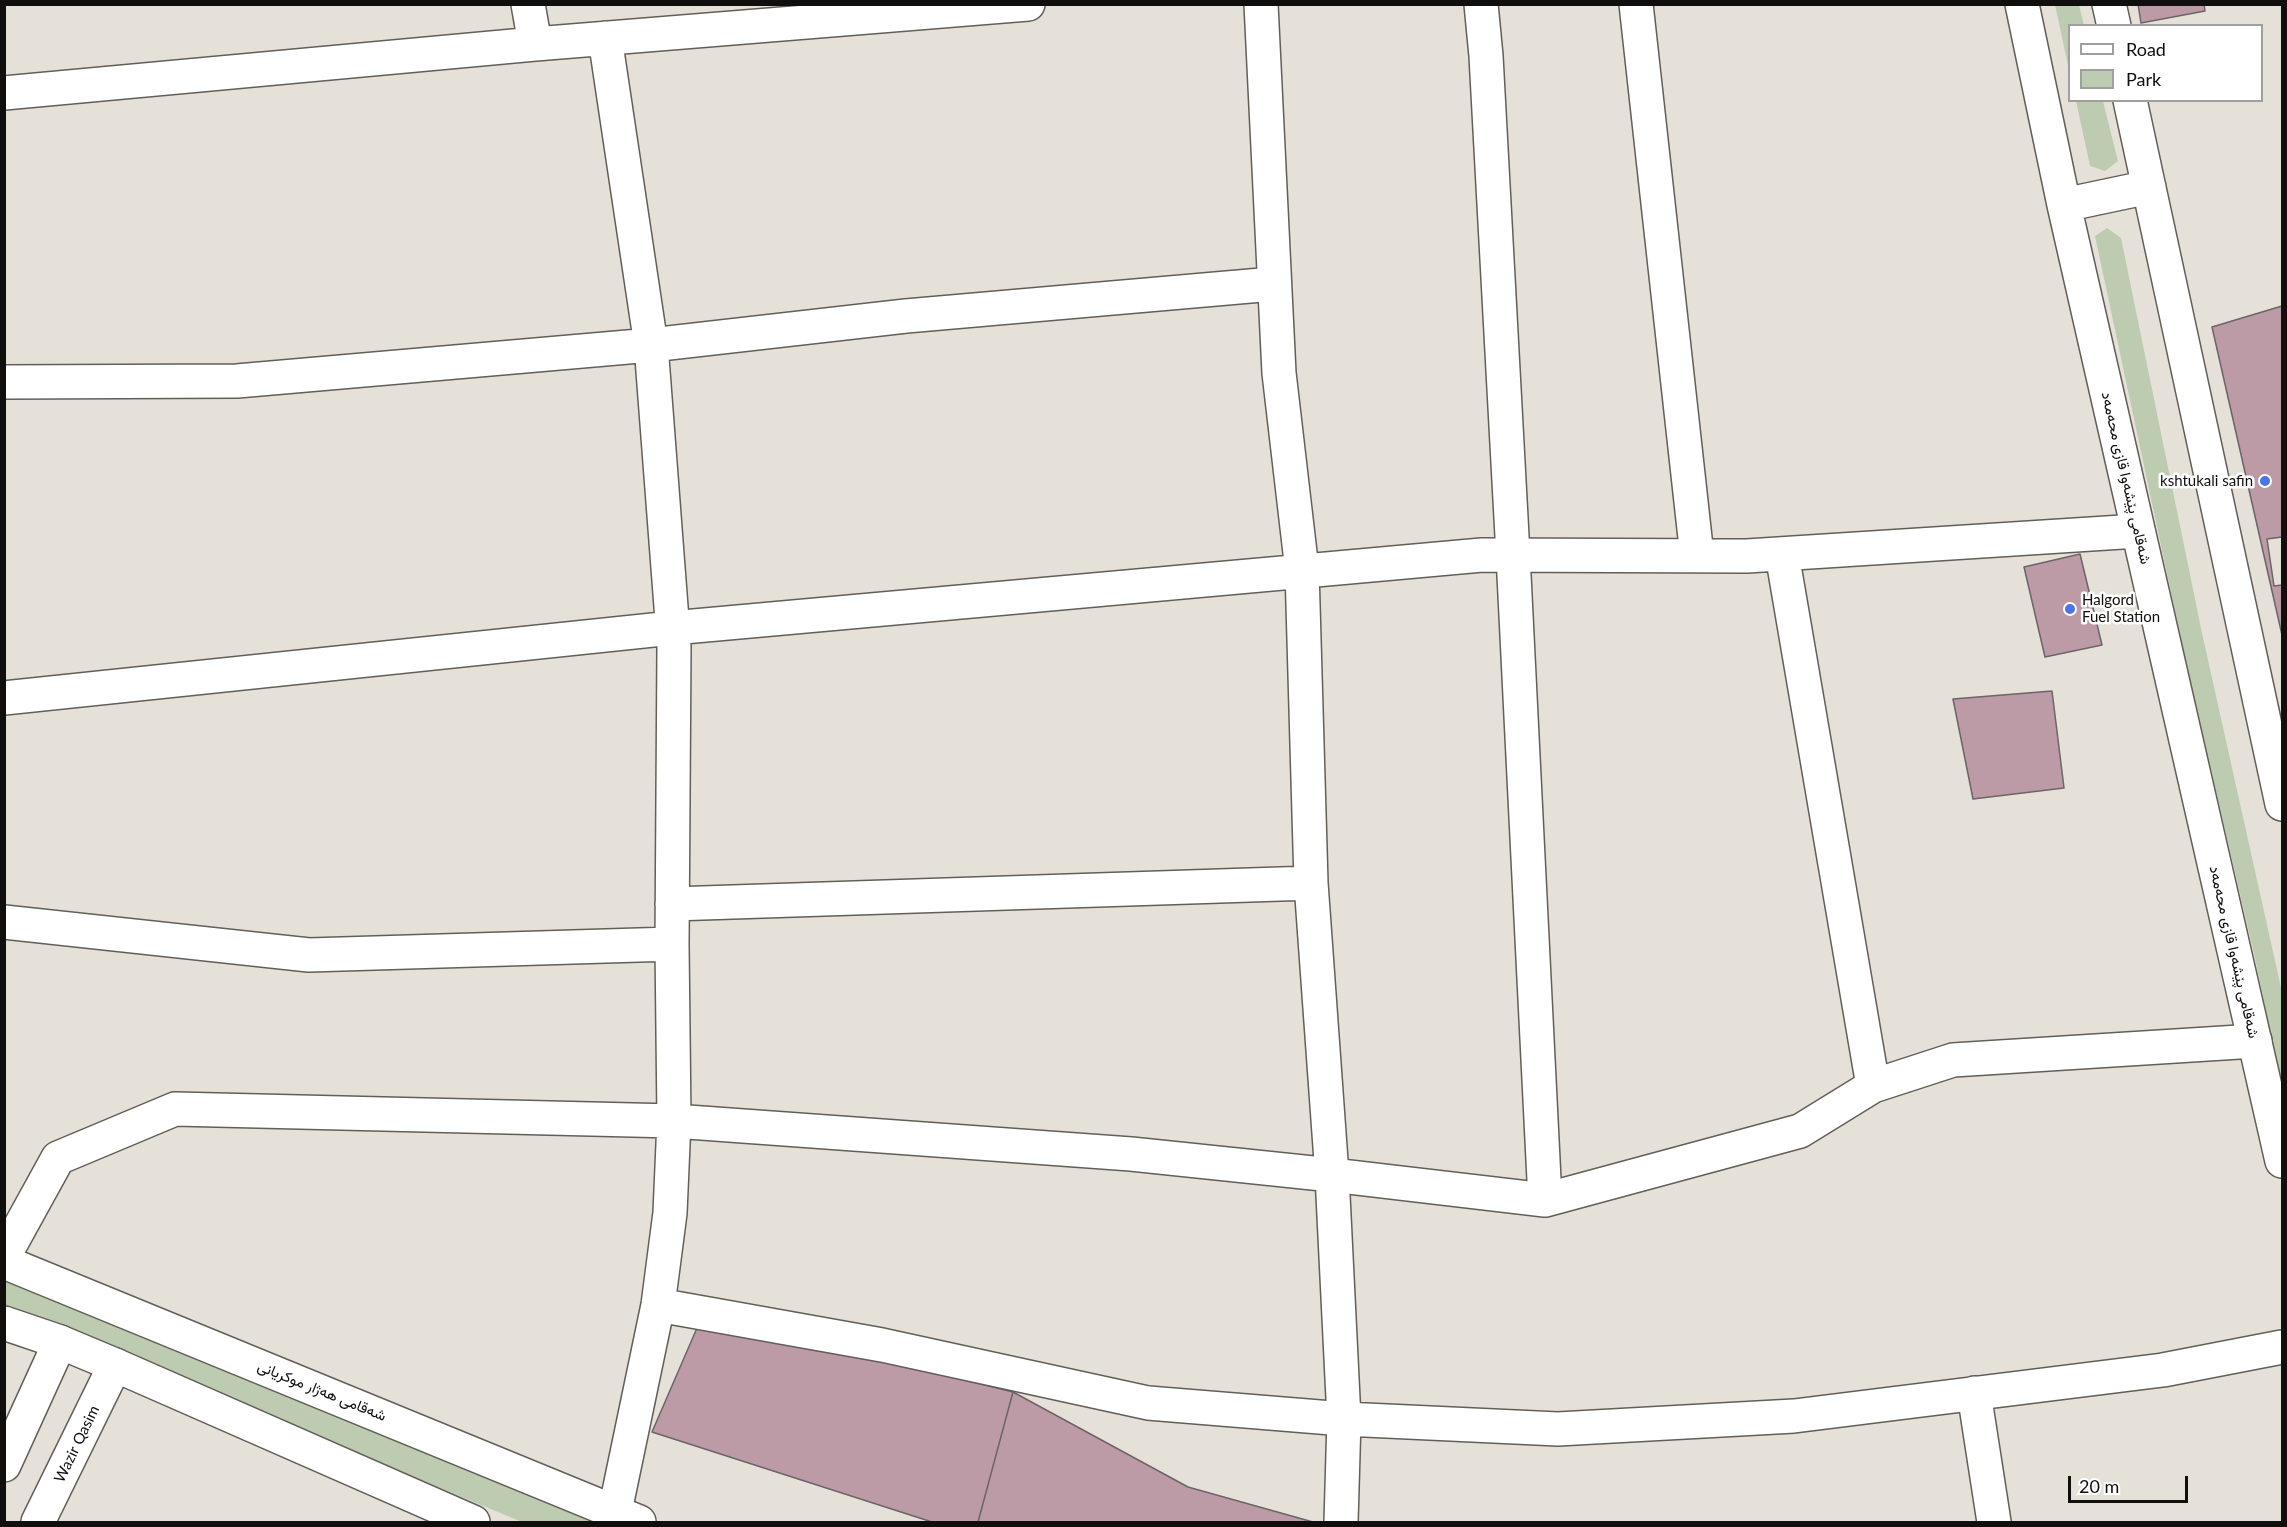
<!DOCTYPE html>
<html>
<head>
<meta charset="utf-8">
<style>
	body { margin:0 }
	#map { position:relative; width:2287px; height:1527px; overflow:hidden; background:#e5e1d9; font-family:Lato,sans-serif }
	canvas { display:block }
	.frame { position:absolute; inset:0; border:6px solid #110f0d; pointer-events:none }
	.legend { position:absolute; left:2068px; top:24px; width:195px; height:78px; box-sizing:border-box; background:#fff; border:2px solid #a09f9e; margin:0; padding:8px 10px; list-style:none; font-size:18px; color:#110f0d }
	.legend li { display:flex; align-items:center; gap:12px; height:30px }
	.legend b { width:30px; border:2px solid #a09f9e }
	.scale { position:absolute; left:2068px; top:1476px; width:120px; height:27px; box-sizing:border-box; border:3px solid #110f0d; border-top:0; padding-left:8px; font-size:18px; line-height:21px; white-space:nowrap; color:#110f0d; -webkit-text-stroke:4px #fff; paint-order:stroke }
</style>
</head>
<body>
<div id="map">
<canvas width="2287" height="1527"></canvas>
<div class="frame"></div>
<ul class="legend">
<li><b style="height:8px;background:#fff"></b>Road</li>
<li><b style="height:16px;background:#bdccb1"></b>Park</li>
</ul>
<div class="scale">20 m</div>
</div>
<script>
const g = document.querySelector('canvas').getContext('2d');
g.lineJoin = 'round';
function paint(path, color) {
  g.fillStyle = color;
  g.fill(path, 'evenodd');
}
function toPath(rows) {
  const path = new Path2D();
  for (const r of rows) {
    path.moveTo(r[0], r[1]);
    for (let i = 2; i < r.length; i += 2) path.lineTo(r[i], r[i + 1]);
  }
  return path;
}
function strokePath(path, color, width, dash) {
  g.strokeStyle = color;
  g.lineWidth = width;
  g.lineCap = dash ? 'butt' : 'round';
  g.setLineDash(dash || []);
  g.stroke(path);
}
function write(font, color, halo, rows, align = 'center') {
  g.font = font + ' Lato,Vazirmatn,sans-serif';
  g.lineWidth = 5;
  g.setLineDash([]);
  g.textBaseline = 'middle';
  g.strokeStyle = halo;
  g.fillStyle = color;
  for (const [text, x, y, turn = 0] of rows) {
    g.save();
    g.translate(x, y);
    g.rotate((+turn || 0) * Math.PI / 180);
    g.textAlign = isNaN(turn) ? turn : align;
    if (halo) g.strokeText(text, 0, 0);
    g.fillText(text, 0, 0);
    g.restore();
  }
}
paint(toPath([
	[2055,5,2079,5,2084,25,2070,26,2069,70],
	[2076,101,2103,101,2118,161,2105,171,2090,166],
	[2107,228,2121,238,2202,633,2282,992,2282,1088,2255,958,2185,658,2095,236],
	[4,1267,609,1522,522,1522,5,1307]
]), '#bdccb1');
const building = toPath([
	[2138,4,2204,4,2205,11,2141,23,2138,4],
	[2282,306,2282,635,2212,327,2282,306],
	[2282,537,2282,585,2274,586,2267,539,2282,537],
	[2080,554,2102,645,2045,657,2024,567,2080,554],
	[2052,691,2064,788,1973,799,1953,699,2052,691],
	[697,1328,796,1338,1013,1392,978,1522,932,1522,652,1432,697,1328],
	[1013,1392,1188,1487,1313,1522,978,1522,1013,1392]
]);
paint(building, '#bc9ba6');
strokePath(building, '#6c6466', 1.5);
const minor = toPath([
	[528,4,535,44],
	[1261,4,1279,373,1302,570,1311,883,1332,1175,1344,1419,1341,1522],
	[1481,4,1486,56,1513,555,1545,1200],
	[1636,4,1697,556],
	[605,38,651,345,674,646,672,944,674,1121,670,1213,658,1305,615,1511],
	[4,93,535,44,1028,4],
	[4,382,237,381,651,345,906,316,1273,284],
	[1782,554,1873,1086],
	[4,698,672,628,1482,555,1747,556,2138,531],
	[672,904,1311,883],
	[4,922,309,955,672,944],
	[4,1256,58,1158,175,1109,674,1121,1131,1154,1332,1175,1545,1200,1800,1131,1873,1086,1953,1060,2255,1041],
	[658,1305,882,1345,1148,1403,1344,1419,1558,1429,1794,1416,2163,1370,2282,1347],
	[1974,1393,1994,1522],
	[4,1465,60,1342],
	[38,1522,115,1365]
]);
const major = toPath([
	[2022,4,2064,205,2282,1161],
	[2109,4,2114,26],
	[2130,100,2282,804],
	[2064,205,2149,187]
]);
const highway = toPath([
	[4,1262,639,1522],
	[4,1323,60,1342,115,1365,473,1522]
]);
strokePath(minor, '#635f58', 36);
strokePath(major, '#635f58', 36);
strokePath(highway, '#635f58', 36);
strokePath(minor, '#fff', 33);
strokePath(major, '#fff', 33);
strokePath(highway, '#fff', 33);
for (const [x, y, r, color] of [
	[2265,481,6,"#4a75e8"],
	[2070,609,6,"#4a75e8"]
]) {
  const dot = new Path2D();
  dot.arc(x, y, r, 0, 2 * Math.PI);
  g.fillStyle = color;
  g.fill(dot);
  strokePath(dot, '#fff', 2);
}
write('15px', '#110f0d', '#fff', [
	["شەقامی پێشەوا قازی محەمەد",2126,478,77],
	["شەقامی پێشەوا قازی محەمەد",2234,952,77],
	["شەقامی ھەژار موکریانی",322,1391,22],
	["Wazir Qasim",77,1444,-64]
]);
write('15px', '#110f0d', '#fff', [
	["kshtukali safin",2253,481],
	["Halgord",2082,600,"left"],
	["Fuel Station",2082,617,"left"]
], 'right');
</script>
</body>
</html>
